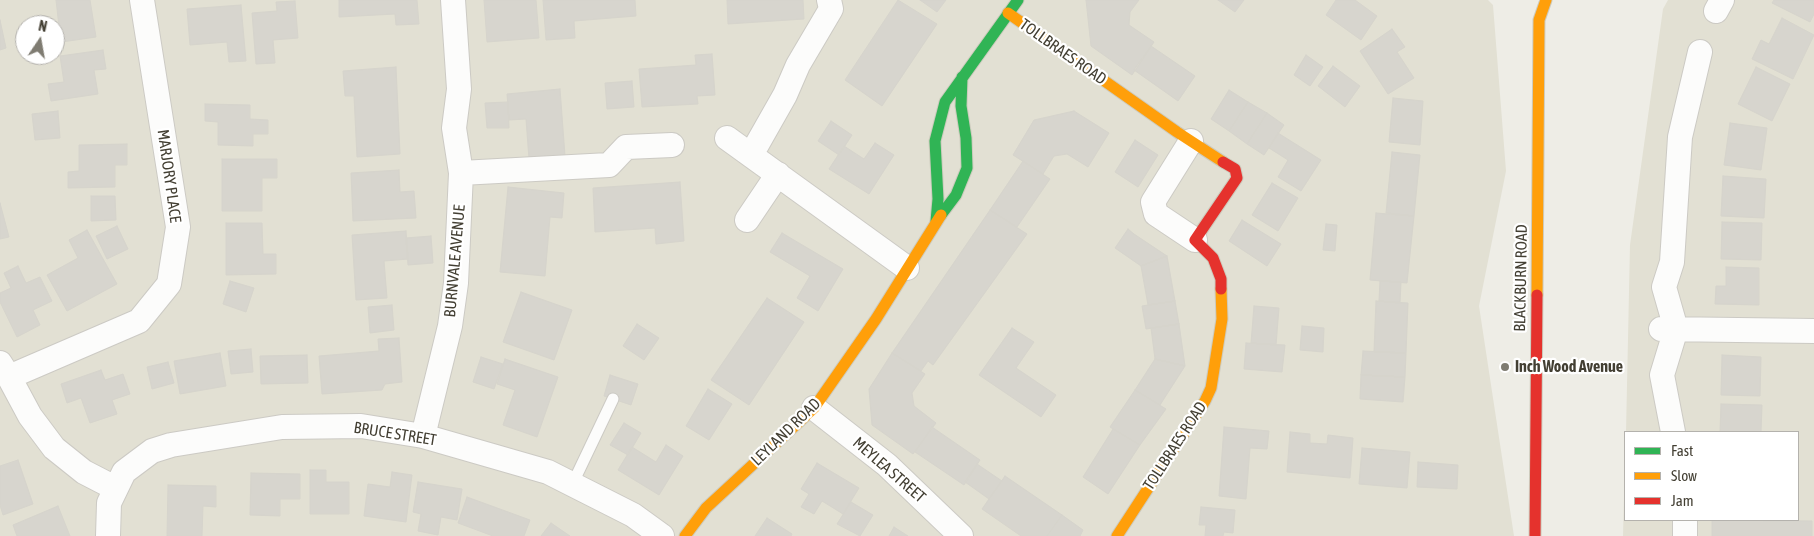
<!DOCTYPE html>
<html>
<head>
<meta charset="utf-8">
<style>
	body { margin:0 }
	#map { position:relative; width:1814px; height:536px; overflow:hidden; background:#eeede6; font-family:"Asap Condensed",sans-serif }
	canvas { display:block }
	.legend { position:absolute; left:1624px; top:431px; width:175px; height:90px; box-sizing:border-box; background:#fff; border:1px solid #b4b2ad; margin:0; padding:6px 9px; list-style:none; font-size:15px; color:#433f33 }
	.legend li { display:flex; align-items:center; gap:10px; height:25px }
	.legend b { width:25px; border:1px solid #b4b2ad }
	.north { position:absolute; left:15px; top:15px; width:50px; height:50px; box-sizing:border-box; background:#fff; border:1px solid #b4b2ad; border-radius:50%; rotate:12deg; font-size:14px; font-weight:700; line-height:20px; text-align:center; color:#433f33 }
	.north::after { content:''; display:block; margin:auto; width:18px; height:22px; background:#7f7c72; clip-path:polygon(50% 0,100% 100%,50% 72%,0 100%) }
</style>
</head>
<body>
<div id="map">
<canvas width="1814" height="536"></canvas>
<ul class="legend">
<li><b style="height:6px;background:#30b455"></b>Fast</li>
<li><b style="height:6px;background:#ff9f0a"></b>Slow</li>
<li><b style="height:6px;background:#e5322d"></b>Jam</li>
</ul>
<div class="north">N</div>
</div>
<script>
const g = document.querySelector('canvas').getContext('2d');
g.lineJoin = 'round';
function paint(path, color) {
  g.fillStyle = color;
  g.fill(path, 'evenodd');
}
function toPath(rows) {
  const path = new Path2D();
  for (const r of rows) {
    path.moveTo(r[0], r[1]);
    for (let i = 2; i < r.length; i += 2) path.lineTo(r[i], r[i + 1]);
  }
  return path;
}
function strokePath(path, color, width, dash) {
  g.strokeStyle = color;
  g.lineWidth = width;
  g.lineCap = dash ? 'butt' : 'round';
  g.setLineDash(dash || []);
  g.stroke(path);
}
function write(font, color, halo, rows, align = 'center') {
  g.font = font + ' "Asap Condensed",sans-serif';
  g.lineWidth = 4.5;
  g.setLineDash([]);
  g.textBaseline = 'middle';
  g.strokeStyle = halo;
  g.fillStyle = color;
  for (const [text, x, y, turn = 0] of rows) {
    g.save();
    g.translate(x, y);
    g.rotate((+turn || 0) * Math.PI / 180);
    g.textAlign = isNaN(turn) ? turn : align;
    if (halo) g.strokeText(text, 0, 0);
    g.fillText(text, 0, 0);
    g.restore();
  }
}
paint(toPath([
	[0,0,1488,0,1493,5,1506,171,1479,306,1514,536,0,536],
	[25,25,55,25,55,55,25,55],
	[1668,0,1814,0,1814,536,1623,536,1625,458,1625,520,1798,520,1798,432,1626,432,1630,245,1663,9]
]), '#e2e0d3');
const building = toPath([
	[56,0,90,0,96,37,55,43,55,26,59,26,56,0],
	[339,0,417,0,419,24,396,25,395,14,339,17,339,0],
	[484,0,536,0,539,38,487,42,484,0],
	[543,0,635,0,636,16,574,21,575,38,546,40,543,0],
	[727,0,803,0,804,19,728,24,727,0],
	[898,0,937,24,882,106,845,80,898,0],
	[920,0,946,0,937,12,920,0],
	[1086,0,1139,0,1130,12,1129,25,1154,42,1132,75,1091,46,1086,0],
	[1218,0,1244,0,1235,12,1218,0],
	[1336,0,1355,0,1377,16,1361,40,1326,15,1336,0],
	[1774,0,1814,0,1814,14,1810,22,1772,3,1774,0],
	[295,1,298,38,273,40,275,63,256,64,252,13,277,11,276,2,295,1],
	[241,5,246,61,229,62,227,42,190,45,187,9,241,5],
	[1782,18,1814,35,1793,79,1752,59,1761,40,1769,44,1782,18],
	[0,20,6,48,0,50,0,20],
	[1392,29,1405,47,1397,52,1414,78,1388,94,1360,51,1392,29],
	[1151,46,1195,76,1178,101,1134,70,1151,46],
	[103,50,106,69,94,70,98,94,51,101,48,84,64,82,60,56,103,50],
	[712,54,715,95,697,96,698,104,642,107,639,69,696,65,695,55,712,54],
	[1306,55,1323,67,1310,86,1294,75,1306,55],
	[1333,66,1360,86,1345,107,1318,86,1333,66],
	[396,67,400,154,357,157,354,96,345,96,343,71,396,67],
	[1756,67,1790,84,1772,121,1738,104,1756,67],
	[632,81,634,107,607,109,605,83,632,81],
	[560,89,565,156,529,159,526,119,509,120,507,94,560,89],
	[1229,90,1248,102,1229,131,1211,119,1229,90],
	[1393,98,1423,101,1420,145,1389,142,1393,98],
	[508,102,509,128,487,128,485,103,508,102],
	[1248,102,1267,113,1247,144,1229,131,1248,102],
	[205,104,250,105,250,119,268,120,268,134,253,134,253,146,218,145,218,122,205,121,205,104],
	[58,111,60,138,35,140,32,114,58,111],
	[1074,111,1109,133,1088,167,1067,154,1054,156,1043,174,1013,155,1034,120,1074,111],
	[1267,113,1284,125,1264,155,1247,144,1267,113],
	[831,121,852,135,839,155,818,141,831,121],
	[1730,123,1767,128,1761,170,1724,165,1730,123],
	[1278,133,1321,160,1301,191,1278,177,1288,160,1269,148,1278,133],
	[1135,140,1158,155,1138,187,1115,172,1135,140],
	[875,143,894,155,869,194,829,169,844,146,864,159,875,143],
	[127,144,127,165,115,165,115,187,68,188,68,172,79,171,79,145,127,144],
	[1392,152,1420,155,1414,216,1386,213,1392,152],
	[222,159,277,159,277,178,262,178,262,211,222,211,222,159],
	[1023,161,1050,179,1017,227,990,210,1023,161],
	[399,170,400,192,414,191,416,218,353,221,351,173,399,170],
	[1723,176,1766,179,1764,218,1721,216,1723,176],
	[680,182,684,241,656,244,655,228,595,232,593,188,680,182],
	[1272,183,1298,198,1278,231,1252,215,1272,183],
	[508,187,564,193,562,218,550,217,545,276,500,272,508,187],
	[91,196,115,196,116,220,91,221,91,196],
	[0,203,9,237,0,239,0,203],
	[990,210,1027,234,933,365,928,361,921,371,892,353,990,210],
	[1376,213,1414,216,1407,283,1370,280,1376,213],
	[1242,220,1281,244,1267,266,1229,241,1242,220],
	[1722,222,1762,223,1761,260,1721,259,1722,222],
	[226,223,262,223,263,254,276,254,276,274,226,275,226,223],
	[1326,224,1337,225,1335,251,1323,250,1326,224],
	[117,226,128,249,107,259,96,236,117,226],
	[1128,229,1134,234,1167,256,1141,266,1115,248,1128,229],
	[87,230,117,284,67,311,47,275,78,258,69,240,87,230],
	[406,231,408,259,384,261,387,298,356,300,352,235,406,231],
	[782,233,843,269,818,311,797,298,810,276,770,252,782,233],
	[431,236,433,263,408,265,406,238,431,236],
	[1167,256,1175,301,1148,305,1141,266,1167,256],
	[18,266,26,283,40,277,52,301,33,310,40,325,17,337,0,302,0,293,11,288,4,273,18,266],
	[1726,267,1759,268,1759,305,1715,304,1716,286,1726,286,1726,267],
	[230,281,254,288,246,312,223,304,230,281],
	[1380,281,1401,282,1400,303,1379,301,1380,281],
	[521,292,572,310,554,360,503,342,521,292],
	[767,298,804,322,749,405,711,380,767,298],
	[1175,301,1179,324,1146,329,1142,306,1175,301],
	[1376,301,1408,303,1406,353,1374,352,1376,301],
	[392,305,394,330,370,333,368,307,392,305],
	[1254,306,1279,308,1276,345,1251,343,1254,306],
	[637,324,659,338,644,360,623,346,637,324],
	[1179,324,1185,366,1155,359,1151,328,1179,324],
	[1302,326,1324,328,1323,352,1300,350,1302,326],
	[1012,328,1034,342,1016,368,1056,395,1041,417,979,375,1012,328],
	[399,338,402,382,385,384,382,390,322,394,319,356,379,351,378,339,399,338],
	[1246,343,1285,345,1282,372,1244,369,1246,343],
	[251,349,253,372,231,374,228,351,251,349],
	[1363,351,1406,353,1405,377,1361,375,1363,351],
	[220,353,226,386,180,394,174,361,220,353],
	[892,353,925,374,912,393,914,406,936,423,913,454,872,425,869,389,892,353],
	[307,355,308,383,261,384,260,356,307,355],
	[1722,355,1761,357,1760,396,1721,395,1722,355],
	[481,357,503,364,494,389,473,382,481,357],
	[505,359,558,377,537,437,503,425,515,390,497,384,505,359],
	[1155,359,1185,366,1160,405,1135,390,1155,359],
	[168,362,174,383,152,389,147,367,168,362],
	[101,370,105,380,123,374,130,394,112,400,117,414,90,423,81,398,67,403,61,384,101,370],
	[610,375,638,384,631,405,604,396,610,375],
	[1361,375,1405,377,1403,402,1360,399,1361,375],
	[708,389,732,404,709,440,686,426,708,389],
	[1135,390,1166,409,1140,445,1110,427,1135,390],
	[1721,404,1762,405,1761,432,1720,432,1721,404],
	[624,423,641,433,628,455,610,445,624,423],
	[932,427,980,460,964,485,915,452,932,427],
	[1224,427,1269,431,1267,449,1250,448,1246,499,1219,496,1224,427],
	[1113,429,1140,445,1108,494,1083,477,1113,429],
	[1290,432,1310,434,1310,443,1327,444,1328,435,1353,438,1350,478,1287,472,1290,432],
	[666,445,683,456,659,495,618,470,632,447,656,462,666,445],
	[1362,448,1410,452,1407,488,1359,484,1362,448],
	[18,460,33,504,3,515,0,505,0,466,18,460],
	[1418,462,1458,465,1457,489,1417,487,1418,462],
	[817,463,859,488,843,514,822,501,814,514,801,507,809,494,801,489,817,463],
	[977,464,1002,481,989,499,965,482,977,464],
	[310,470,326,470,326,482,349,482,349,514,310,514,310,470],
	[392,472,412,475,406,522,364,516,368,484,390,487,392,472],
	[251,473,300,474,300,499,280,499,280,516,250,515,251,473],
	[1005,476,1062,515,1047,536,1021,536,982,509,1005,476],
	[418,482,462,489,457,520,441,517,438,535,418,531,421,514,413,512,418,482],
	[168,485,216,486,216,507,203,506,202,536,167,536,168,485],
	[467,497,530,520,524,536,493,536,458,523,467,497],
	[851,502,873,515,860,536,837,524,851,502],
	[58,506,70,536,17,536,13,525,58,506],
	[1201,507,1235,510,1233,533,1224,532,1223,536,1205,536,1206,525,1199,525,1201,507],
	[1062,515,1083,530,1080,536,1047,536,1062,515],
	[767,518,792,534,791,536,755,536,767,518],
	[1712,520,1812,521,1812,536,1712,536,1712,520],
	[551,523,570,536,541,536,551,523],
	[894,527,908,536,889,536,894,527]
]);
paint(building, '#d7d5ce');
strokePath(building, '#d6d4cc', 1);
const lane = toPath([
	[572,485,613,399]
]);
const street = toPath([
	[1716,11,1722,0],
	[727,138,907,268],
	[1191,141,1153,202,1156,214,1195,240],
	[751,155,785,95,798,65,831,9,829,0],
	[461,173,609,165,626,147,672,145],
	[747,220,778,174],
	[1661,329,1814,331],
	[0,363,9,377,139,321,169,284,178,227,142,0],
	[9,377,30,416,54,448,84,472,115,488],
	[814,408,887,465,961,536],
	[1673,432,1662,375,1676,329,1664,287,1672,262,1680,137,1700,52],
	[423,436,450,326,456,283,461,173,454,128,459,89,453,0],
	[108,536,109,503,124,472,152,451,171,445,282,427,361,426,423,436,548,472,633,515,662,536],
	[1685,536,1685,520]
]);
const fast = toPath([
	[941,215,956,195,967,168,966,138,961,106,962,77],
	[936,221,938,199,935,141,945,102,1018,0]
]);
const slow = toPath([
	[1008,13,1177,132,1223,162],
	[1537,295,1539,20,1546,0],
	[685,536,706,508,814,408,876,319,941,215],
	[1117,536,1205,401,1211,388,1222,319,1221,289]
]);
const jam = toPath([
	[1221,289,1221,279,1213,258,1195,240,1237,178,1235,169,1223,162],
	[1535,536,1537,295]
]);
strokePath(lane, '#cccac4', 13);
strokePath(street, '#cccac4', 26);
strokePath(fast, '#cdcbbd', 13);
strokePath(slow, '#cdcbbd', 13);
strokePath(jam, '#cdcbbd', 13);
strokePath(lane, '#fcfcfb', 11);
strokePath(street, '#fcfcfb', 24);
strokePath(fast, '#30b455', 11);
strokePath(slow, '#ff9f0a', 11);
strokePath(jam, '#e5322d', 11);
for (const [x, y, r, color] of [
	[1505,367,5,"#7f7c72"]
]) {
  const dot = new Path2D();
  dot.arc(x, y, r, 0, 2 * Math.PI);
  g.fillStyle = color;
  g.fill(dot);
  strokePath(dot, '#fff', 2);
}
write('16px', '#433f33', '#fff', [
	["TOLLBRAES ROAD",1063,52,35],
	["MARJORY PLACE",169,176,82],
	["BURNVALE AVENUE",455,261,-85],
	["BLACKBURN ROAD",1521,278,-89],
	["LEYLAND ROAD",786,432,-44],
	["BRUCE STREET",395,434,9],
	["TOLLBRAES ROAD",1175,446,-57],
	["MEYLEA STREET",889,470,41]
]);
write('bold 16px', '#433f33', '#fff', [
	["Inch Wood Avenue",1515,367]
], 'left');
</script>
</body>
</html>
